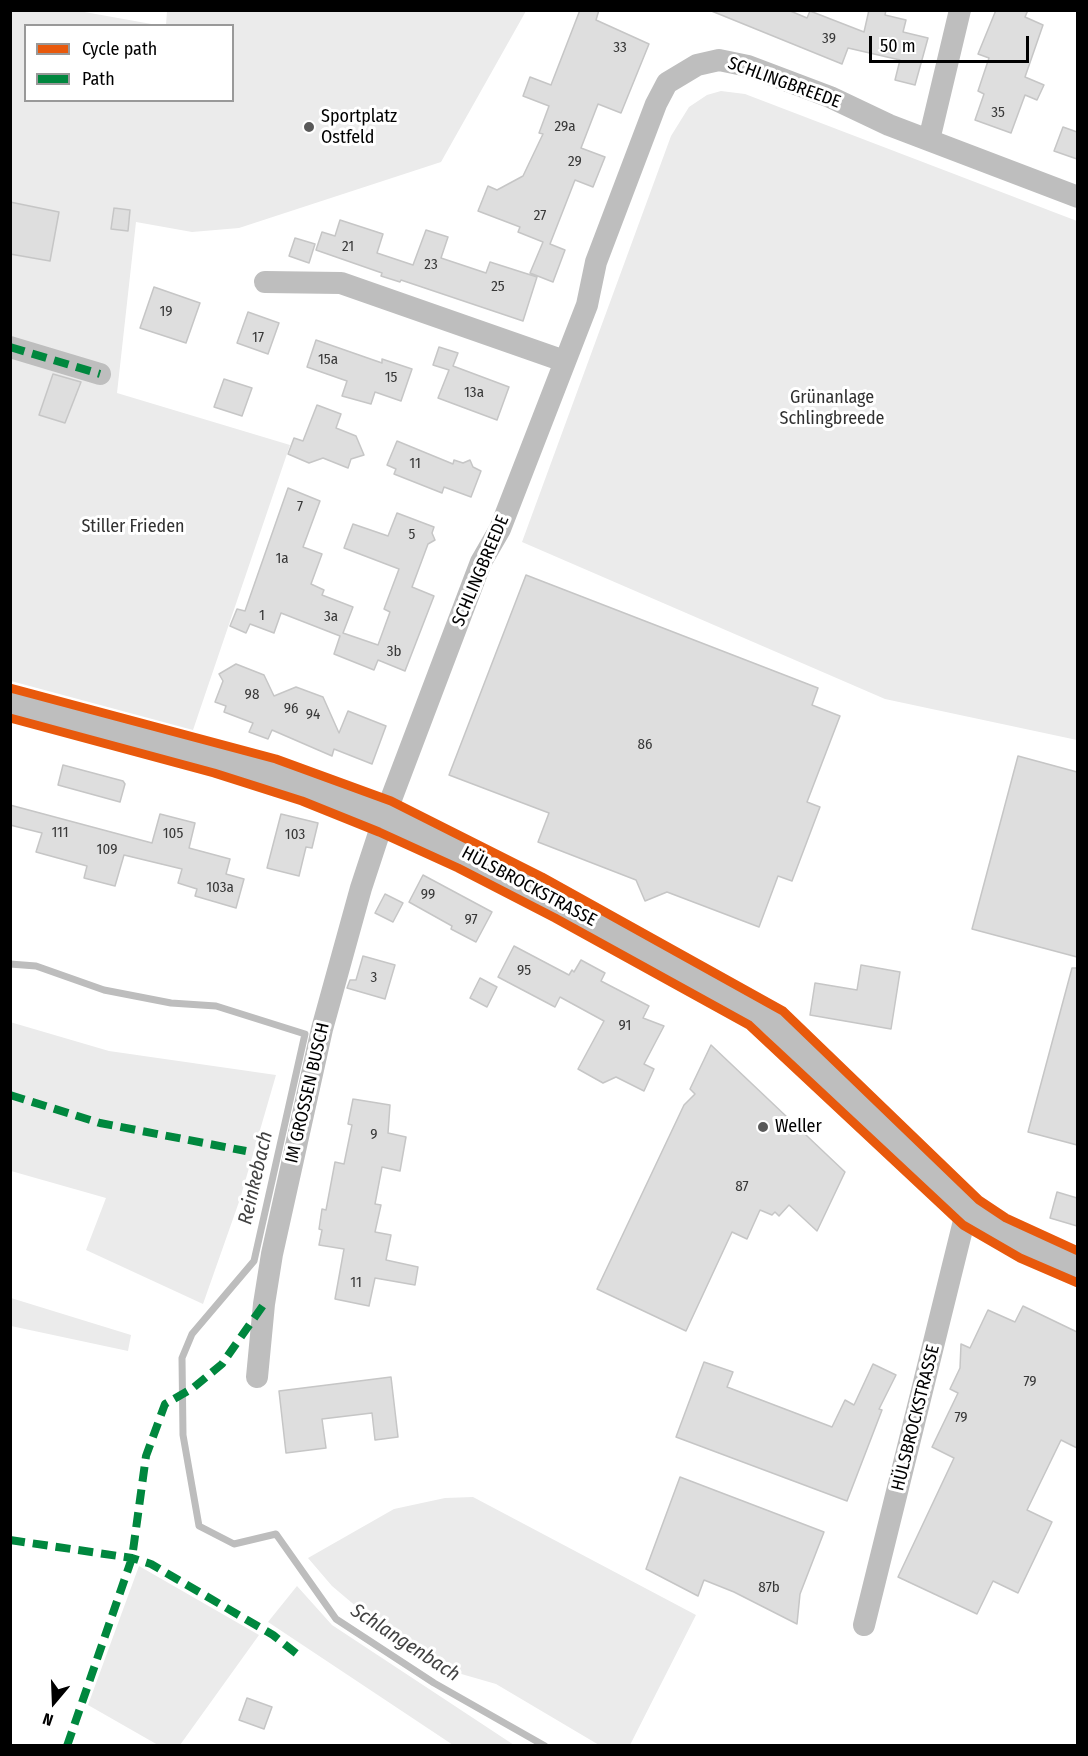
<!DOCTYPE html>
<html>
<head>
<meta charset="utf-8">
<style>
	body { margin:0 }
	#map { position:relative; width:1088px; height:1756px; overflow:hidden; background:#fff; font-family:"Fira Sans Condensed",sans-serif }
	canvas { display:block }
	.frame { position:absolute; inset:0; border:12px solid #000; pointer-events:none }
	.legend { position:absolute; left:24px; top:24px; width:210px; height:78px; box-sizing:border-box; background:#fff; border:2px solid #999; margin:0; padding:8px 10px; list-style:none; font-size:18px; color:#000 }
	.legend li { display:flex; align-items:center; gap:12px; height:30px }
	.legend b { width:30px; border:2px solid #999 }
	.north { position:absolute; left:24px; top:1672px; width:60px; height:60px; -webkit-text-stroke:4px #fff; paint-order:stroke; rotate:199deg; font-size:16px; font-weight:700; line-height:24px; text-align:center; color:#000 }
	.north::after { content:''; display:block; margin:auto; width:21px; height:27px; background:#000; clip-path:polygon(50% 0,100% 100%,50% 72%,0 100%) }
	.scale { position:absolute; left:869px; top:36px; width:160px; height:27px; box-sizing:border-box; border:3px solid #000; border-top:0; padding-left:8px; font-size:18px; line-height:21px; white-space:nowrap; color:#000; -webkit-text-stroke:4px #fff; paint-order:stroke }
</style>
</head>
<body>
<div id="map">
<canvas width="1088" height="1756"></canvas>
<div class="frame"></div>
<ul class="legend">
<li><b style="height:8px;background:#e8590c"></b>Cycle path</li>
<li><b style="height:8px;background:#00873e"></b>Path</li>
</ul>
<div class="north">N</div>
<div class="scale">50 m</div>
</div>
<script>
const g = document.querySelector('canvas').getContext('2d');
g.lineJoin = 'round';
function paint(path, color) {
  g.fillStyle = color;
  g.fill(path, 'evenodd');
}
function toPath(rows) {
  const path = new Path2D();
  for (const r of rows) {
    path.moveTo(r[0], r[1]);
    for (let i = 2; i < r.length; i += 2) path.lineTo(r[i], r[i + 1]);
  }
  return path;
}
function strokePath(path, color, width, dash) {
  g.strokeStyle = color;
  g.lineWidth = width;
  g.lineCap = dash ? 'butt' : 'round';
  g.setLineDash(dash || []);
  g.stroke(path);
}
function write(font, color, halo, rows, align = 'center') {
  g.font = font + ' "Fira Sans Condensed",sans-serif';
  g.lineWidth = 6;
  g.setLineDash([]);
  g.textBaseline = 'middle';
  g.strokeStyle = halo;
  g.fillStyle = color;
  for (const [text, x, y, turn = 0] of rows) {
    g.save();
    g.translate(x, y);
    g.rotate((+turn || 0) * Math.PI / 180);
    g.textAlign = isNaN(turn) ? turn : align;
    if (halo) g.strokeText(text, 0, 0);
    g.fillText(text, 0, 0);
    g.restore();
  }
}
paint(toPath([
	[10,11,79,11,157,25,26,26,26,100,232,100,232,26,166,25,167,11,526,11,441,162,239,228,192,232,136,222,117,393,290,445,193,730,11,681],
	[721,91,745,94,1077,221,1077,740,885,699,522,542,671,136,689,107,707,95],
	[10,1022,109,1051,276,1075,240,1199,203,1304,86,1250,106,1198,11,1171],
	[11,1298,131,1335,128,1351,11,1326],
	[473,1497,696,1615,630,1745,599,1745,496,1684,451,1671,404,1647,332,1586,308,1558,394,1509,445,1498],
	[139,1566,259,1635,180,1745,158,1745,88,1705],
	[297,1586,332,1625,514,1745,453,1745,268,1622]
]), '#ebebeb');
strokePath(toPath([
	[10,964,36,966,104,990,171,1003,216,1006,305,1034,254,1261,192,1334,182,1358,183,1435,199,1526,234,1544,276,1534,336,1619,434,1683,545,1746]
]), '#bdbdbd', 7);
const building = toPath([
	[580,10,599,10,596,20,649,44,621,113,598,104,581,148,605,157,593,187,575,180,550,244,565,250,553,282,530,273,543,242,518,232,520,227,478,211,488,186,497,190,523,176,543,134,539,133,549,106,523,96,530,77,551,85,580,10],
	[709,10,788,10,807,18,810,11,864,32,869,10,886,10,885,15,906,20,903,32,928,38,915,85,895,80,900,60,848,48,842,64,709,10],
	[996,10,1028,10,1025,17,1043,25,1025,77,1044,85,1037,100,1025,95,1011,133,975,120,984,94,978,91,989,58,978,54,996,10],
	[1063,127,1077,132,1077,159,1054,151,1063,127],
	[10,202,59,212,50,261,10,254,10,202],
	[114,208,130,210,128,231,111,229,114,208],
	[340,220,383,234,377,253,413,265,426,230,448,237,441,258,486,273,490,262,537,277,523,321,401,280,400,282,381,276,382,273,316,250,322,232,335,236,340,220],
	[295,238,315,244,309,263,289,256,295,238],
	[154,287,200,303,186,343,140,328,154,287],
	[248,312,279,323,268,354,237,343,248,312],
	[316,340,382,363,382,359,412,369,401,401,375,392,371,404,342,396,347,381,307,367,316,340],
	[439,347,458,353,453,366,509,387,497,420,438,398,449,370,433,365,439,347],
	[53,374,81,382,65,423,39,415,53,374],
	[224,379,252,388,242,416,214,407,224,379],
	[317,405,341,414,336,428,356,436,364,455,351,459,348,468,323,458,309,463,288,454,294,438,303,441,317,405],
	[397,441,453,464,454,460,463,463,470,460,473,467,481,471,471,497,444,487,442,493,394,474,396,469,387,465,397,441],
	[288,488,320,501,303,547,322,554,311,584,324,590,322,595,353,607,343,633,378,645,390,612,384,609,399,569,344,548,353,524,388,536,397,513,434,527,432,533,435,540,428,544,412,587,434,596,405,671,378,660,374,670,334,654,340,636,281,613,274,633,250,624,246,633,230,626,237,609,245,611,288,488],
	[526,575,818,688,812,705,840,716,807,802,820,807,792,881,778,876,759,927,667,892,645,901,636,880,538,842,549,813,449,775,526,575],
	[236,664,264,675,274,696,296,687,323,697,339,733,348,711,386,726,372,764,334,749,332,756,272,730,268,739,249,732,253,723,224,712,226,706,215,702,223,681,219,674,236,664],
	[1018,756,1077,772,1077,957,972,929,1018,756],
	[63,765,123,781,125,784,120,802,58,785,63,765],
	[10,805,152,843,160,814,195,823,189,848,230,859,226,874,244,879,236,908,195,896,197,889,178,883,182,869,124,855,115,886,84,878,87,866,36,852,42,833,10,825,10,805],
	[281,814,318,823,312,848,306,847,299,876,267,868,281,814],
	[423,875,492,912,476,942,451,929,452,926,409,902,423,875],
	[385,894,403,903,393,922,375,913,385,894],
	[514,946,569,975,572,970,574,972,581,960,605,973,601,981,649,1006,643,1018,664,1026,644,1064,654,1069,644,1091,616,1077,603,1083,578,1069,604,1021,560,997,555,1007,498,977,514,946],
	[363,956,395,965,385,999,347,988,350,980,356,980,363,956],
	[861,965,900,972,891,1029,810,1015,815,983,857,990,861,965],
	[1072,968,1077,968,1077,1145,1028,1132,1072,968],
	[480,978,497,987,487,1007,470,998,480,978],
	[711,1045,845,1172,817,1231,789,1205,779,1216,775,1212,772,1215,760,1210,747,1239,732,1232,686,1331,597,1289,684,1105,695,1094,690,1089,711,1045],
	[353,1099,390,1105,388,1133,406,1137,400,1171,382,1167,375,1204,381,1205,375,1232,391,1235,386,1260,418,1267,415,1285,375,1278,369,1306,335,1299,344,1249,319,1245,322,1230,319,1229,322,1209,326,1210,335,1162,344,1164,352,1125,348,1124,353,1099],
	[1057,1192,1077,1198,1077,1226,1050,1218,1057,1192],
	[1023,1306,1077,1332,1077,1448,1061,1440,1027,1510,1052,1522,1018,1593,993,1581,977,1614,898,1577,954,1458,932,1447,958,1393,950,1389,960,1368,961,1344,970,1348,988,1310,1015,1322,1023,1306],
	[704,1362,733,1372,727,1387,832,1427,845,1400,854,1405,873,1364,896,1375,879,1409,882,1410,847,1501,676,1437,704,1362],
	[391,1377,398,1437,375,1440,372,1413,322,1419,326,1448,286,1453,279,1391,391,1377],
	[680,1477,824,1532,800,1594,797,1624,734,1592,704,1580,698,1596,646,1569,680,1477],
	[247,1698,272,1707,264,1729,239,1720,247,1698]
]);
paint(building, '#dedede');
strokePath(building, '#c6c6c6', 1.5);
strokePath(toPath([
	[929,140,960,10],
	[265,282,341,283,564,361],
	[10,347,100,374],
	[257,1377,264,1304,272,1254,322,1029,361,888,385,815,481,562,500,529,587,305,596,262,656,104,667,83,697,65,719,60,748,66,830,97,889,125,1078,197],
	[864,1625,963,1225,971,1211]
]), '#bebebe', 22);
strokePath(toPath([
	[10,701,269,772,385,815,537,890,744,1002,773,1022,945,1190,971,1211,1028,1246,1078,1267]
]), '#bebebe', 28);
strokePath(toPath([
	[10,347,100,374],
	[10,1095,100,1123,246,1151],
	[10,1540,132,1558,151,1564,273,1635,302,1658],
	[67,1746,132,1558,146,1456,165,1404,193,1388,222,1364,264,1304]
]), '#00873e', 8, [15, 8]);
strokePath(toPath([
	[10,688,276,759,391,801,542,877,783,1011,979,1200,1006,1218,1078,1251],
	[10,718,214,773,302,801,379,832,458,868,555,918,749,1025,963,1225,1020,1258,1078,1283]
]), '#e8590c', 9);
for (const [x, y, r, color] of [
	[309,127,6,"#595959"],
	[763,1127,6,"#595959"]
]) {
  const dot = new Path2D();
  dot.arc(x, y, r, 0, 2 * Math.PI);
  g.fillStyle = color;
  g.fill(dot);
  strokePath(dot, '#fff', 2);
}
write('15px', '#383838', null, [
	["39",829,39],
	["33",620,48],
	["35",998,113],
	["29a",565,127],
	["29",575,162],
	["27",540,216],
	["21",348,247],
	["23",431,265],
	["25",498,287],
	["19",166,312],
	["17",258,338],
	["15a",328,360],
	["15",391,378],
	["13a",474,393],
	["11",415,464],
	["7",300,507],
	["5",412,535],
	["1a",282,559],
	["1",262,616],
	["3a",331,617],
	["3b",394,652],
	["98",252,695],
	["96",291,709],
	["94",313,715],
	["86",645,745],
	["111",60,833],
	["105",173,834],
	["103",295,835],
	["109",107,850],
	["103a",220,888],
	["99",428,895],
	["97",471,920],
	["95",524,971],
	["3",374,978],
	["91",625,1026],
	["9",374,1135],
	["87",742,1187],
	["11",356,1283],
	["79",1030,1382],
	["79",961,1418],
	["87b",769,1588]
]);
write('18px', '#000', '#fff', [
	["SCHLINGBREEDE",784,83,20],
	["SCHLINGBREEDE",481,571,-67],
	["HÜLSBROCKSTRASSE",529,887,28],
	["IM GROSSEN BUSCH",308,1093,-77],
	["HÜLSBROCKSTRASSE",916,1418,-76]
]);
write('18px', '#000', '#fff', [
	["Sportplatz",321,117],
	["Ostfeld",321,138],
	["Weller",775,1127]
], 'left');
write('18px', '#313131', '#fff', [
	["Grünanlage",832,398],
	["Schlingbreede",832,419],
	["Stiller Frieden",133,527]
]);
write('italic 20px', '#424242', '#fff', [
	["Reinkebach",256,1178,-77],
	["Schlangenbach",405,1643,33]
]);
</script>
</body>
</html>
